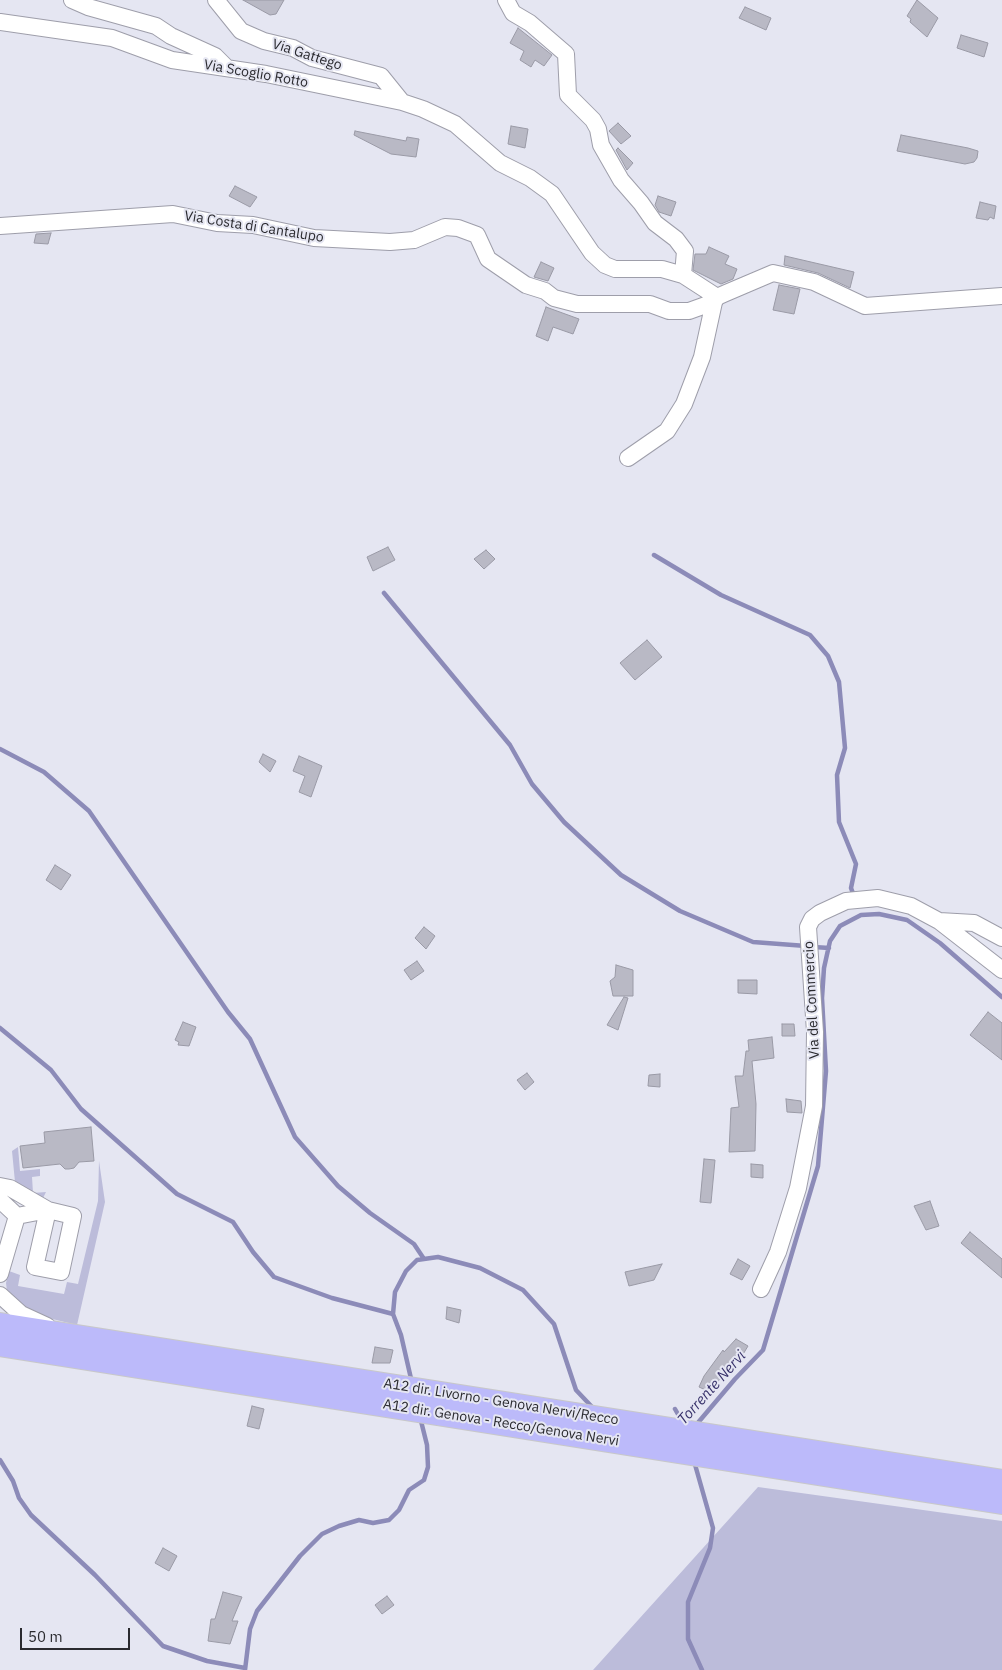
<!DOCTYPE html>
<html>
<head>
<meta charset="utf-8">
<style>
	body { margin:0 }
	#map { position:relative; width:1002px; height:1670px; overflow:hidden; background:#e5e6f2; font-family:"IBM Plex Sans",sans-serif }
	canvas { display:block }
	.scale { position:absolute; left:20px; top:1628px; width:110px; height:22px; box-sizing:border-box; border:2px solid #2a2a2f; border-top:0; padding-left:6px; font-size:15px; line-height:18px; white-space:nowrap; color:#2a2a2f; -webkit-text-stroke:4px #e5e6f2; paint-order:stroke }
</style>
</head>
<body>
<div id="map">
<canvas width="1002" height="1670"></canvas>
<div class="scale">50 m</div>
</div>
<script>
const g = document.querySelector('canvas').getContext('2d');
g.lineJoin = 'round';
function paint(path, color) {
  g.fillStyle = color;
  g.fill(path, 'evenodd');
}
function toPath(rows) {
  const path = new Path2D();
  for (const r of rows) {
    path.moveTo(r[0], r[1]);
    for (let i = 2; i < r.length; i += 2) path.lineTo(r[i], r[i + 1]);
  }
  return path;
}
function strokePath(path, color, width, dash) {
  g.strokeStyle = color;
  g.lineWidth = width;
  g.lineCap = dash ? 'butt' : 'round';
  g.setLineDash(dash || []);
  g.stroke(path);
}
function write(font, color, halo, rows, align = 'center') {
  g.font = font + ' "IBM Plex Sans",sans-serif';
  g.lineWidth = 4;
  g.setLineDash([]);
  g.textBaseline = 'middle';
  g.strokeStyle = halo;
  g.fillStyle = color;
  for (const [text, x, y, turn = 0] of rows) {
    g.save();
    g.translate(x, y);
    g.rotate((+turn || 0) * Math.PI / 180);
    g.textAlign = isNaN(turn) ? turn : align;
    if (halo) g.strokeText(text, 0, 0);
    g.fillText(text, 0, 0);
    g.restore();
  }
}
paint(toPath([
	[18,1147,20,1171,40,1169,40,1176,32,1177,33,1193,46,1192,43,1198,15,1182,12,1151],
	[99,1161,105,1202,77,1325,36,1315,19,1305,7,1291,6,1283,9,1271,20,1275,18,1286,64,1294,67,1282,78,1284,98,1201],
	[758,1487,1002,1521,1002,1670,593,1670]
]), '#bcbcda');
strokePath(toPath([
	[654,555,721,595,810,635,828,656,839,682,845,748,837,775,839,822,856,864,851,888,854,896],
	[384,593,510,745,532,784,564,822,621,875,680,911,753,942,806,946],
	[0,749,44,772,89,811,228,1012,250,1039,295,1137,338,1186,370,1213,414,1244,424,1259],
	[814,947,829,948],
	[0,1028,51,1070,81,1109,177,1194,233,1222,253,1252,274,1277,332,1298,393,1314],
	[412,1383,401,1335,393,1314,395,1292,406,1271,417,1260,438,1257,480,1268,523,1290,554,1324,576,1390,593,1408],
	[675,1409,683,1423],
	[696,1425,735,1379,763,1350,818,1166,826,1071,822,998,824,968,830,941,840,926,861,915,879,914,907,920,940,943,1002,997],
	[0,1460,13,1481,19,1498,31,1515,95,1575,163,1646,207,1661,245,1668],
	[694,1461,713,1528,710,1548,688,1602,688,1639,702,1670],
	[245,1670,250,1629,257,1611,300,1556,322,1534,339,1526,359,1520,373,1523,389,1520,399,1510,409,1490,424,1480,428,1467,427,1445,420,1417]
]), '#8c8bb8', 4.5);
const building = toPath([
	[243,0,284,0,276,14,270,15,243,0],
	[917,0,938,18,927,37,910,22,911,19,907,16,917,0],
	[745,7,771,18,766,30,739,18,745,7],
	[518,28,552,55,544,66,535,60,531,67,520,60,524,51,510,43,518,28],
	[961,35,988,43,984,57,957,48,961,35],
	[618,123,631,136,621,144,609,131,618,123],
	[511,126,528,129,525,148,508,144,511,126],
	[355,131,406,141,407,137,419,139,416,157,391,154,354,135,355,131],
	[901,135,968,148,978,151,977,158,974,162,965,164,897,151,901,135],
	[618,148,633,163,627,170,616,150,618,148],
	[235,186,257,197,250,207,229,196,235,186],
	[658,196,676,202,671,216,659,212,655,205,658,196],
	[980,202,996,206,994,219,990,217,988,220,976,218,980,202],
	[51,233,48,244,34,243,36,234,51,233],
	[709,247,729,256,725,264,737,269,733,279,721,284,693,270,695,254,706,254,709,247],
	[785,256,854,272,850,288,818,273,784,265,785,256],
	[541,262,554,268,548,281,534,277,541,262],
	[779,285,800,289,794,314,773,310,779,285],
	[546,307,579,319,573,334,553,327,548,341,536,336,546,307],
	[388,547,395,560,373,571,367,557,388,547],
	[486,550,495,559,484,569,474,559,486,550],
	[647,640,662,657,635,680,620,663,647,640],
	[263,754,276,761,270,772,259,762,263,754],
	[299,756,322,766,311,797,299,792,305,776,293,771,299,756],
	[55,865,71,875,61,890,46,880,55,865],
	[424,927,435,936,426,949,415,938,424,927],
	[417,961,424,971,411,980,404,970,417,961],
	[616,965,633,970,633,996,613,996,610,981,615,977,616,965],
	[738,980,757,980,757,994,738,993,738,980],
	[624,997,628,998,618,1030,607,1025,624,997],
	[988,1012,1002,1023,1002,1060,970,1035,988,1012],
	[183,1022,196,1027,189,1046,178,1045,179,1042,175,1040,183,1022],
	[782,1024,794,1024,795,1036,782,1036,782,1024],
	[772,1037,774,1058,752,1061,756,1104,755,1151,729,1152,731,1108,739,1107,735,1076,743,1076,746,1051,749,1051,748,1040,772,1037],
	[527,1073,534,1082,525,1090,517,1080,527,1073],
	[660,1074,660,1087,648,1086,649,1075,660,1074],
	[786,1099,801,1101,802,1113,787,1112,786,1099],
	[91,1127,94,1161,79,1162,74,1168,69,1169,65,1169,60,1164,23,1168,20,1146,45,1143,44,1132,91,1127],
	[704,1159,715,1160,711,1203,700,1202,704,1159],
	[751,1164,763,1165,763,1178,751,1177,751,1164],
	[930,1201,939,1226,926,1230,914,1206,930,1201],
	[970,1232,1002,1259,1002,1278,961,1243,970,1232],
	[738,1259,750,1266,742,1280,730,1274,738,1259],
	[662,1264,654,1280,629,1286,625,1272,662,1264],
	[447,1307,461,1310,459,1323,446,1319,447,1307],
	[736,1339,748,1346,739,1361,735,1359,710,1392,699,1387,704,1376,723,1350,724,1352,736,1339],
	[375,1347,393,1350,390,1363,372,1363,375,1347],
	[252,1406,264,1409,259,1429,247,1426,252,1406],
	[163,1548,177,1556,169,1571,155,1563,163,1548],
	[223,1592,242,1597,232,1621,238,1621,230,1644,208,1641,211,1619,215,1619,223,1592],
	[387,1596,394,1605,382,1614,375,1605,387,1596]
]);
paint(building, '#b9b9c5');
strokePath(building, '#9a9aa6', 1);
const minor = toPath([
	[72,0,88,7,156,26,171,36,215,56,227,68],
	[216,0,241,31,264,41,293,48,312,58,381,76,402,102],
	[506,0,513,13,530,23,566,54,568,95,593,120,598,129,601,145,621,180,641,203,655,223,676,239,685,251,683,275],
	[0,22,112,38,172,60,266,74,402,102,423,109,455,124,500,163,530,178,552,194,592,253,605,265,615,269,662,269,683,275,717,297],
	[0,226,173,214,217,223,253,225,314,238,390,242,414,240,445,227,458,228,477,235,488,259,526,285,545,291,554,298,577,304,650,304,669,311,689,311,714,302],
	[628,458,667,431,684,404,702,357,714,302,717,297,726,293,773,273,814,282,865,306,1002,296],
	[939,921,974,923,1002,938],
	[0,1186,10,1188,48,1210,17,1216],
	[0,1200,17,1216,0,1274],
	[48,1210,73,1216,61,1272,35,1267,48,1210],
	[761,1289,778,1252,798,1188,814,1106,815,1032,808,927,812,919,820,913,846,901,878,898,911,906,939,921,1002,970],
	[0,1295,21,1314,47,1326]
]);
const highway = toPath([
	[0,1325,1002,1482],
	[0,1344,1002,1502]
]);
strokePath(minor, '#9e9eaa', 18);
strokePath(highway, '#c8c8c9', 26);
strokePath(minor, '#fff', 16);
strokePath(highway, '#bcbafa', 24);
write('14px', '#2a2a2f', '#e5e6f2', [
	["Via Gattego",307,55,18],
	["Via Scoglio Rotto",256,74,10],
	["Via Costa di Cantalupo",254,227,9],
	["Via del Commercio",812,1000,-93],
	["A12 dir. Livorno - Genova Nervi/Recco",501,1402,9],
	["A12 dir. Genova - Recco/Genova Nervi",501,1423,9]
]);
write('italic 15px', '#37316a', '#e5e6f2', [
	["Torrente Nervi",712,1388,-48]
]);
</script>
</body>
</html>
